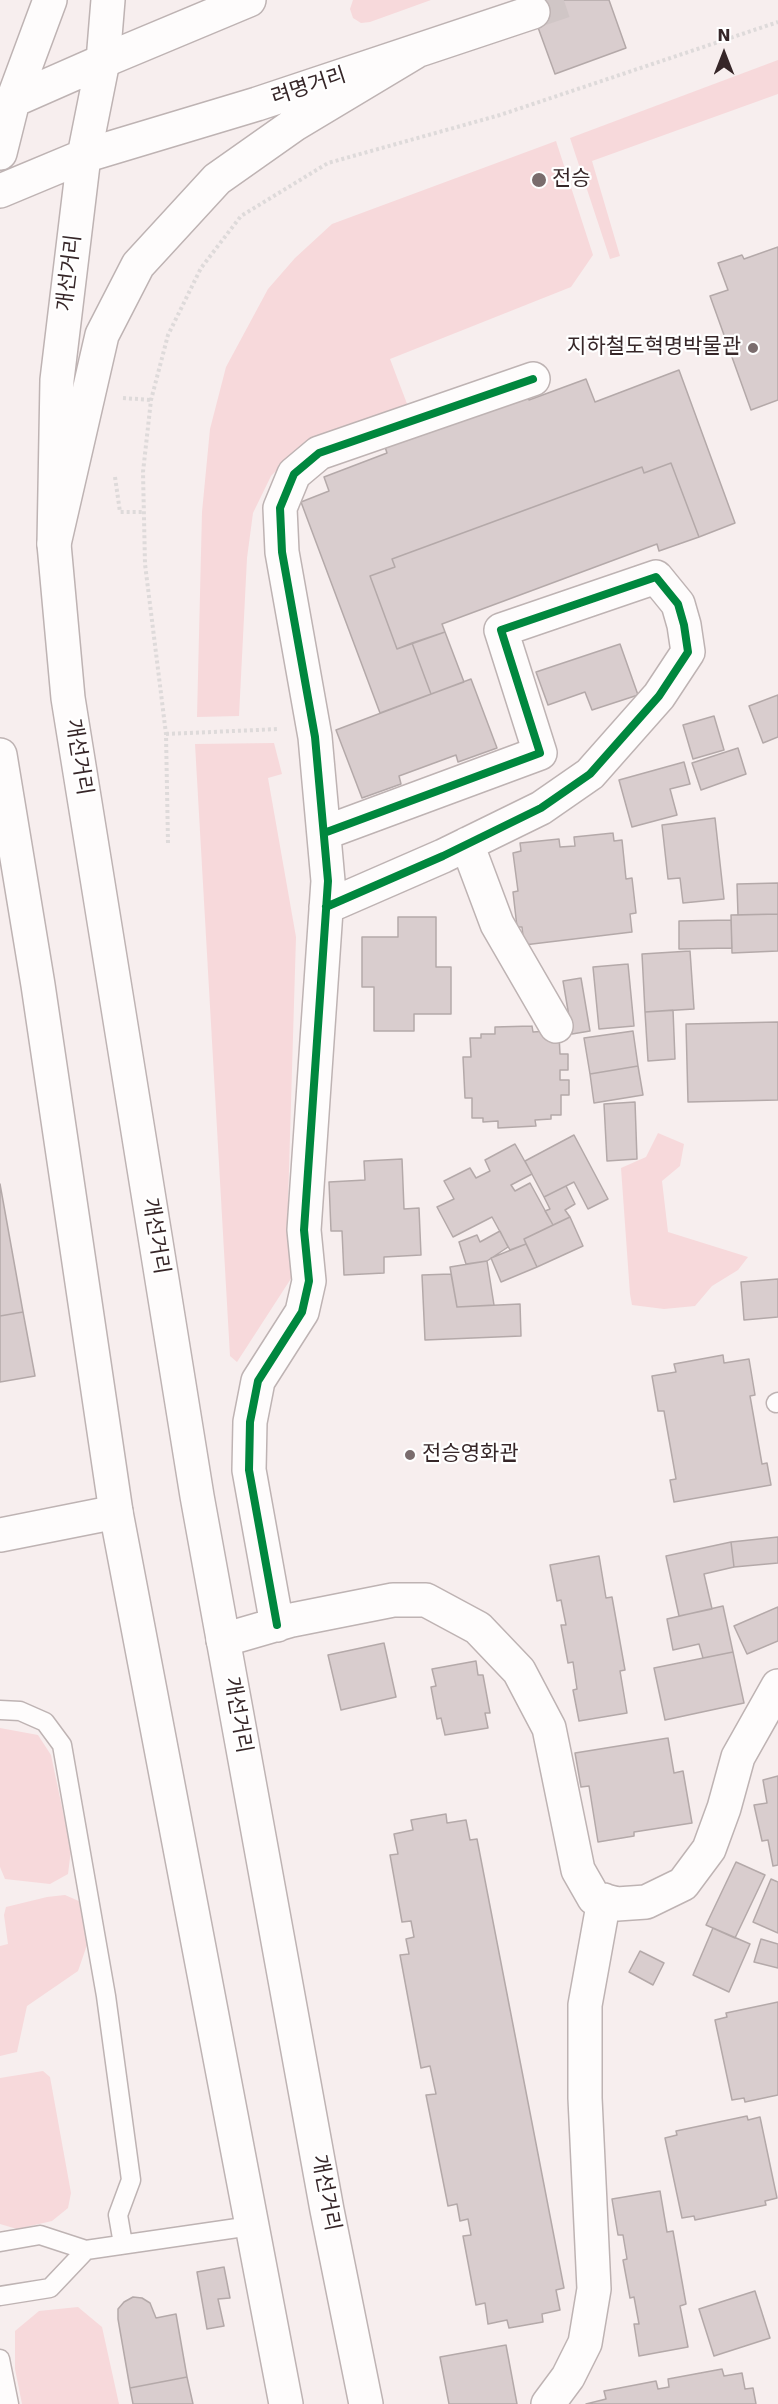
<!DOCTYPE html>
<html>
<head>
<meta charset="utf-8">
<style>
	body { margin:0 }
	#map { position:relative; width:778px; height:2404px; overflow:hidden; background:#f7eeee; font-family:"DejaVu Sans",sans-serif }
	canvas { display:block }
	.north { position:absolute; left:694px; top:24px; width:60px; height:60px; -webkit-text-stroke:4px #fff; paint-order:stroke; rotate:0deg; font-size:16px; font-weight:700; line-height:24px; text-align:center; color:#362628 }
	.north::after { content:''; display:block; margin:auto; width:21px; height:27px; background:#362628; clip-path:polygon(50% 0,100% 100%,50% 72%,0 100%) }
</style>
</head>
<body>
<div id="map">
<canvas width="778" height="2404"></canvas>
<div class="north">N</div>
</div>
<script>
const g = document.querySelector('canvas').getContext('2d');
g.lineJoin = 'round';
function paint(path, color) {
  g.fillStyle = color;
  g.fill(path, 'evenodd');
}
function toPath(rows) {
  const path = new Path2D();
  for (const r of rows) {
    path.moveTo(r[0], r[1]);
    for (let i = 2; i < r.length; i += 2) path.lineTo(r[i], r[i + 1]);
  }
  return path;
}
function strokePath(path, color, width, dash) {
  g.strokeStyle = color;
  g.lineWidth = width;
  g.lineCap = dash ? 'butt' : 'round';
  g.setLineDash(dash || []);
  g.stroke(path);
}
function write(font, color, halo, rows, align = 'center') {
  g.font = font + ' "DejaVu Sans","Noto Sans KR",sans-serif';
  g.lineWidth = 4.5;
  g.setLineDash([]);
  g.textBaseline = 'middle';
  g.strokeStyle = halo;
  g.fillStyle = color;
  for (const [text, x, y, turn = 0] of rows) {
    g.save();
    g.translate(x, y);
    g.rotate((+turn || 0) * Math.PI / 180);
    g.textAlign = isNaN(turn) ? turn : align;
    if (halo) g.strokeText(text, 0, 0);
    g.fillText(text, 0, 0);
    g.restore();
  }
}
paint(toPath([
	[353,0,431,0,370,22,361,23,353,18,350,9],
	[778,60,778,94,592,161,620,256,610,259,570,138],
	[556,141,593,255,571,287,390,359,409,409,291,456,271,476,253,513,247,558,239,716,197,717,202,512,210,429,226,367,268,289,295,258,332,224],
	[274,743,282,774,268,778,296,937,287,1236,292,1277,237,1362,230,1356,195,744],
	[658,1133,684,1144,680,1166,662,1181,668,1232,748,1257,738,1270,712,1286,695,1306,664,1309,632,1305,630,1294,621,1168,646,1157],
	[0,1728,38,1735,51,1755,71,1850,68,1874,50,1884,5,1879,0,1867],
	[65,1895,81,1902,87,1945,78,1971,27,2006,17,2052,0,2056,0,1946,8,1944,4,1915,6,1907,47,1897],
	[43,2071,50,2077,71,2193,68,2208,52,2221,17,2229,0,2224,0,2078],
	[78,2307,102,2327,119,2404,22,2404,15,2369,15,2331,39,2311]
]), '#f7d9db');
const building = toPath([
	[528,0,609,0,626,48,555,74,528,0],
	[778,247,778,400,751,410,710,296,728,290,718,263,742,255,744,259,778,247],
	[679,370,735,523,699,537,671,463,644,473,642,467,392,559,395,567,370,576,397,649,412,643,431,694,380,713,301,502,329,491,324,477,387,453,384,444,525,392,529,400,586,379,595,402,679,370],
	[671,463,699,537,659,551,657,544,442,624,445,632,397,649,370,576,395,567,392,559,642,467,644,473,671,463],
	[445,632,464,682,431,694,412,643,445,632],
	[620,644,638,695,592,710,585,692,548,705,536,672,620,644],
	[471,679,497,748,458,762,456,755,399,776,401,784,362,798,336,730,471,679],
	[778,695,778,737,763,743,749,706,778,695],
	[714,716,724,750,693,759,683,725,714,716],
	[738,748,746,774,701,790,692,763,738,748],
	[684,762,690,784,670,789,677,815,632,827,619,780,684,762],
	[715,818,724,899,683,903,680,878,668,879,662,825,715,818],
	[613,833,614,841,622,840,626,879,632,878,636,913,630,914,632,932,524,945,522,927,517,927,513,892,518,891,513,853,521,851,520,843,559,839,560,847,575,846,574,837,613,833],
	[778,883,778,914,738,915,737,884,778,883],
	[778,914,778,951,732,953,731,915,778,914],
	[398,917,436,917,436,967,451,967,451,1014,414,1014,414,1031,374,1031,374,987,362,987,362,937,398,937,398,917],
	[731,920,732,948,679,949,679,921,731,920],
	[690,951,694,1009,645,1012,642,954,690,951],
	[628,964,634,1026,599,1029,593,967,628,964],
	[581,978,590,1031,572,1034,563,981,581,978],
	[673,1010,675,1059,648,1061,645,1012,673,1010],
	[778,1022,778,1100,688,1102,686,1024,778,1022],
	[532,1026,533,1032,548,1031,559,1035,560,1054,568,1054,568,1070,560,1070,560,1080,569,1080,569,1095,561,1095,561,1115,551,1115,551,1119,535,1120,536,1126,498,1128,498,1121,483,1122,483,1118,472,1118,472,1098,465,1098,463,1057,471,1057,470,1038,481,1038,481,1034,495,1034,495,1027,532,1026],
	[633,1031,638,1066,590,1074,584,1038,633,1031],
	[638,1066,643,1095,594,1103,590,1074,638,1066],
	[635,1102,637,1159,607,1161,604,1104,635,1102],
	[574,1135,608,1199,588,1209,574,1182,544,1197,525,1161,574,1135],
	[515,1144,532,1174,511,1185,515,1191,530,1183,553,1225,524,1239,526,1244,510,1250,492,1217,453,1237,437,1207,454,1199,444,1181,470,1168,476,1178,490,1171,485,1160,515,1144],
	[402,1159,404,1209,419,1208,421,1255,384,1257,384,1273,344,1275,342,1231,331,1231,329,1182,365,1180,364,1161,402,1159],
	[0,1184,23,1312,0,1316,0,1184],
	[566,1186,575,1204,565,1210,570,1217,553,1225,545,1211,550,1209,544,1197,566,1186],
	[570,1217,583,1246,537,1267,524,1239,570,1217],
	[500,1231,508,1247,487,1261,466,1264,459,1242,477,1235,480,1242,500,1231],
	[526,1244,537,1267,501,1282,491,1258,526,1244],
	[487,1261,494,1305,457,1307,450,1267,487,1261],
	[451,1274,457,1307,520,1304,521,1336,425,1340,422,1275,451,1274],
	[778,1279,778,1317,744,1320,741,1282,778,1279],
	[23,1312,35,1376,0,1382,0,1316,23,1312],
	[723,1355,724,1363,749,1359,755,1395,750,1396,762,1464,767,1463,771,1485,674,1502,670,1480,676,1479,664,1411,658,1411,652,1376,676,1372,674,1364,723,1355],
	[778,1537,778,1563,734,1567,731,1542,778,1537],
	[731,1542,734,1567,704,1574,712,1609,679,1616,666,1556,731,1542],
	[599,1556,606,1598,612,1597,625,1670,620,1671,627,1713,579,1721,573,1690,577,1689,573,1662,568,1663,561,1625,566,1625,561,1600,557,1601,550,1565,599,1556],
	[723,1606,733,1652,703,1658,699,1644,673,1650,667,1619,723,1606],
	[778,1607,778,1641,747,1654,734,1626,778,1607],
	[384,1643,396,1697,341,1710,328,1655,384,1643],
	[733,1652,744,1703,665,1720,654,1668,733,1652],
	[476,1661,478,1675,483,1675,490,1713,485,1713,488,1728,445,1735,441,1718,437,1719,431,1687,436,1686,432,1669,476,1661],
	[668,1738,674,1773,683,1771,692,1823,634,1832,634,1836,598,1842,589,1786,581,1787,575,1753,668,1738],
	[778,1776,778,1865,773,1866,768,1840,762,1841,754,1805,767,1803,763,1780,778,1776],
	[446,1814,447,1823,466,1820,470,1840,477,1839,564,2288,556,2290,560,2310,542,2314,543,2322,509,2328,507,2320,488,2324,485,2303,476,2305,463,2236,471,2235,468,2219,460,2221,457,2204,448,2206,426,2095,436,2094,430,2066,421,2068,400,1955,409,1954,406,1939,414,1937,411,1921,402,1922,390,1855,398,1854,394,1834,413,1830,411,1820,446,1814],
	[736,1862,765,1875,735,1938,706,1925,736,1862],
	[771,1879,778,1882,778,1933,753,1922,771,1879],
	[713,1928,750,1944,729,1992,693,1975,713,1928],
	[761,1939,778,1944,778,1968,754,1962,761,1939],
	[640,1951,664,1963,653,1985,629,1972,640,1951],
	[778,2002,778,2095,745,2102,744,2098,732,2100,715,2020,727,2017,726,2013,778,2002],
	[747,2116,748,2120,760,2117,777,2198,765,2201,766,2205,695,2220,694,2216,682,2218,665,2138,677,2135,676,2131,747,2116],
	[660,2191,667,2232,673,2231,686,2304,680,2306,688,2347,639,2356,634,2324,639,2324,634,2297,630,2298,623,2260,627,2259,623,2235,618,2235,612,2199,660,2191],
	[224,2267,230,2298,218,2299,224,2326,207,2329,197,2272,224,2267],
	[755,2291,770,2338,714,2356,699,2309,755,2291],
	[133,2297,142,2298,150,2303,156,2318,176,2314,187,2377,130,2388,118,2319,118,2309,124,2302,133,2297],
	[506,2345,517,2404,449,2404,440,2357,506,2345],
	[722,2369,724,2376,742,2373,745,2389,753,2388,756,2404,586,2404,606,2399,604,2391,656,2381,658,2389,669,2387,668,2379,722,2369],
	[187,2377,193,2404,133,2404,130,2388,187,2377]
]);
paint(building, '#d9cdce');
strokePath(building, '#b4a9a9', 1.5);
strokePath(toPath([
	[533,12,568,0]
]), '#d0c6c6', 33, [33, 16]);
const service = toPath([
	[776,1403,778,1402],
	[0,1710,20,1711,45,1722,62,1745,106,1996,131,2180,118,2215,123,2244],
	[0,2242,40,2235,86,2250,251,2226],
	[0,2296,50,2288,86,2250],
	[0,2359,9,2404]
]);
const minor = toPath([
	[324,833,540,753,501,630,656,577,678,604,684,625,688,652,659,696,590,774,541,808,443,856,326,907],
	[467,844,497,924,556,1026],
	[0,1535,116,1512],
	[277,1625,249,1470,250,1422,258,1381,302,1312,309,1281,304,1230,328,881,315,737,282,552,280,508,294,474,319,453,533,379],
	[223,1640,292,1620,393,1600,426,1600,478,1628,519,1671,549,1728,578,1870,594,1898,617,1904,646,1902,683,1884,709,1849,724,1808,738,1757,778,1686],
	[548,2404,568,2377,585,2343,594,2289,585,2098,585,2005,604,1900]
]);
const primary = toPath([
	[108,0,103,61,84,156,57,380,54,544,68,698,197,1496,327,2210,366,2404],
	[3,105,103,61],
	[0,153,14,97,50,0],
	[0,191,84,156],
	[0,755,38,985,116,1512,286,2404]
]);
const trunk = toPath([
	[103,61,249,0],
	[84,156,257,104,533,12],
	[54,544,102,335,138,265,217,179,295,124,415,52]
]);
strokePath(service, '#beb3b3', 21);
strokePath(minor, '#beb3b3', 36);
strokePath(primary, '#beb3b3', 36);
strokePath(trunk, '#beb3b3', 36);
strokePath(toPath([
	[123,398,151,400],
	[115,477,120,512,143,512],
	[166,734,279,729],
	[168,843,166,734,145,564,143,472,151,400,168,335,201,268,241,216,328,163,500,115,778,22]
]), '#dedada', 4, [3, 3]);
strokePath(service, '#fefcfc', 18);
strokePath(minor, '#fefcfc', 33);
strokePath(primary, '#fefcfc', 33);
strokePath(trunk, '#fefcfc', 33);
strokePath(toPath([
	[324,833,540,753,501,630,656,577,678,604,684,625,688,652,659,696,590,774,541,808,443,856,326,907],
	[277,1625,249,1470,250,1422,258,1381,302,1312,309,1281,304,1230,328,881,315,737,282,552,280,508,294,474,319,453,533,379]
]), '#00873e', 8);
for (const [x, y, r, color] of [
	[539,180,8,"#7a6c6d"],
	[753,348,6,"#7a6c6d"],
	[410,1455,6,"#7a6c6d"]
]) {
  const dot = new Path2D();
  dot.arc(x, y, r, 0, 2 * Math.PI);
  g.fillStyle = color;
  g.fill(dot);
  strokePath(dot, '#fff', 2);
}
write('21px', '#362628', '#fff', [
	["려명거리",309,87,-18],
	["개선거리",70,273,-83],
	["개선거리",78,757,81],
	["개선거리",155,1236,81],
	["개선거리",237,1715,80],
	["개선거리",325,2193,79]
]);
write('21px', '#362628', '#fff', [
	["전승",552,180],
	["지하철도혁명박물관",741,348,"right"],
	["전승영화관",422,1455]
], 'left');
</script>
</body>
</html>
